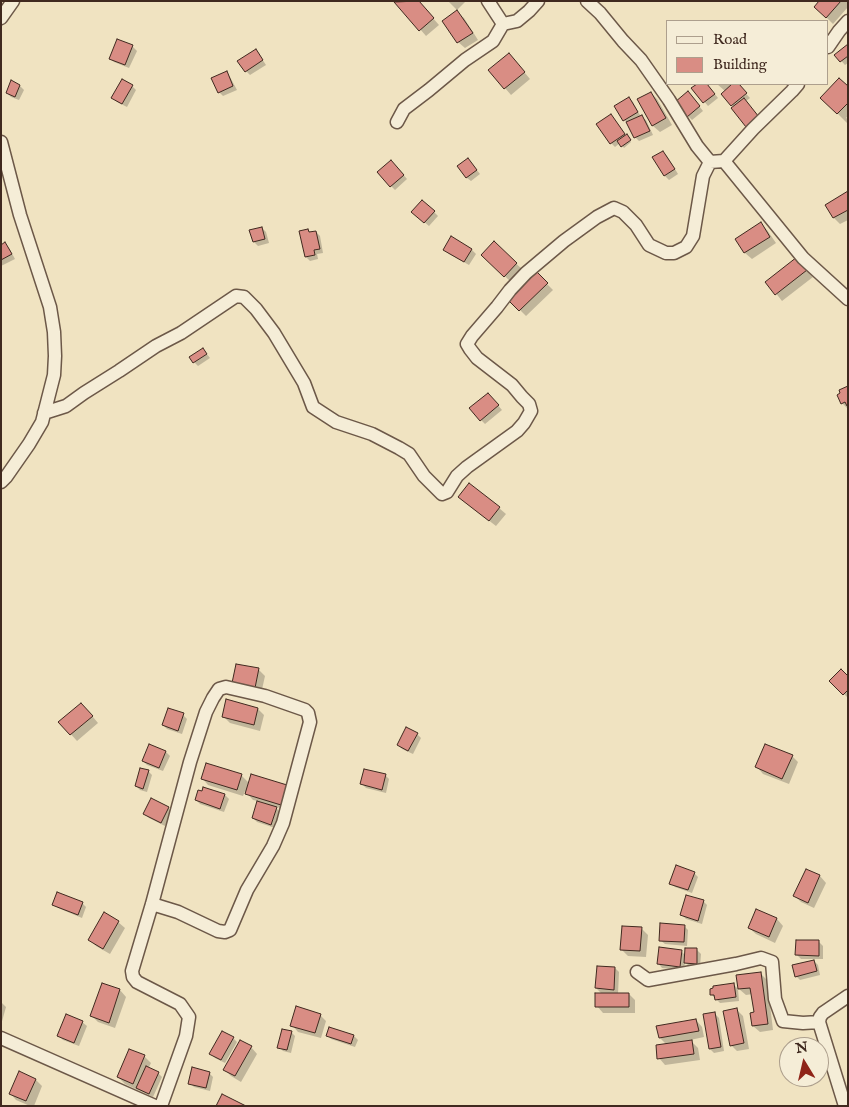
<!DOCTYPE html>
<html>
<head>
<meta charset="utf-8">
<style>
	body { margin:0 }
	#map { position:relative; width:849px; height:1107px; overflow:hidden; background:#f0e3c1; font-family:"IM FELL English",serif }
	canvas { display:block }
	.frame { position:absolute; inset:0; border:2px solid #40291f; pointer-events:none }
	.legend { position:absolute; left:666px; top:20px; width:162px; height:65px; box-sizing:border-box; background:#f5edd7; border:1px solid #ad9f8d; margin:0; padding:6px 9px; list-style:none; font-size:15px; color:#40291f }
	.legend li { display:flex; align-items:center; gap:10px; height:25px }
	.legend b { width:25px; border:1px solid #ad9f8d }
	.north { position:absolute; left:779px; top:1037px; width:50px; height:50px; box-sizing:border-box; background:#f5edd7; border:1px solid #ad9f8d; border-radius:50%; rotate:351deg; font-size:14px; font-weight:700; line-height:20px; text-align:center; color:#40291f }
	.north::after { content:''; display:block; margin:auto; width:18px; height:22px; background:#8f2418; clip-path:polygon(50% 0,100% 100%,50% 72%,0 100%) }
</style>
</head>
<body>
<div id="map">
<canvas width="849" height="1107"></canvas>
<div class="frame"></div>
<ul class="legend">
<li><b style="height:6px;background:#f5edd7"></b>Road</li>
<li><b style="height:14px;background:#d98d84"></b>Building</li>
</ul>
<div class="north">N</div>
</div>
<script>
const g = document.querySelector('canvas').getContext('2d');
g.lineJoin = 'round';
function paint(path, color) {
  g.fillStyle = color;
  g.fill(path, 'evenodd');
}
function toPath(rows) {
  const path = new Path2D();
  for (const r of rows) {
    path.moveTo(r[0], r[1]);
    for (let i = 2; i < r.length; i += 2) path.lineTo(r[i], r[i + 1]);
  }
  return path;
}
function strokePath(path, color, width, dash) {
  g.strokeStyle = color;
  g.lineWidth = width;
  g.lineCap = dash ? 'butt' : 'round';
  g.setLineDash(dash || []);
  g.stroke(path);
}
paint(toPath([
	[396,1,418,1,439,25,426,36],
	[448,1,466,1,457,10],
	[821,1,848,1,848,7,833,24,822,13],
	[457,12,464,18,478,40,465,48,458,42],
	[118,40,133,47,137,51,129,68,114,62,110,58],
	[848,45,848,63,845,65,836,55],
	[256,50,266,65,250,75,246,71],
	[515,61,530,79,511,95,505,88],
	[226,72,230,77,237,90,223,96,219,92],
	[12,82,20,86,24,90,19,100,11,97,7,93],
	[699,84,707,84,718,98,708,106,693,88],
	[717,84,737,84,750,98,746,101,751,130,747,126,734,107,722,94,725,91],
	[132,86,136,90,127,107,117,102,113,98],
	[848,88,848,116,846,118,848,119,848,124,822,98],
	[651,93,657,99,672,125,660,132,653,126,639,100],
	[692,97,703,111,692,120,688,116],
	[629,98,633,102,641,117,646,120,653,135,639,141,635,137,628,124,624,120],
	[611,115,631,142,624,148,620,143,615,147,611,143],
	[663,152,667,156,678,174,669,180,665,176],
	[468,159,480,174,471,181,467,178],
	[395,165,407,179,395,190,391,186],
	[848,192,848,220,840,224,834,218,826,205],
	[434,212,438,216,429,226,417,216],
	[761,224,767,230,776,243,752,259,745,253,737,240],
	[262,228,266,232,269,243,258,246,254,242],
	[308,230,311,233,316,232,320,236,323,253,317,254,318,259,310,261,306,257],
	[494,243,523,270,511,282,489,261],
	[5,244,9,248,15,259,1,266,1,246],
	[445,250,472,250,476,254,469,265,449,254],
	[803,265,813,277,782,301,767,282],
	[537,274,553,290,526,316,510,300],
	[203,349,210,358,198,366,194,362],
	[848,387,848,409,842,403],
	[492,398,502,410,485,424,481,420],
	[469,485,499,508,506,514,496,526,466,503,459,497],
	[258,669,265,676,261,694,233,683],
	[848,677,848,698,831,681],
	[258,709,264,715,260,731,230,723,223,716],
	[88,711,98,723,77,741,60,722],
	[183,715,187,719,182,734,167,729,163,725],
	[417,734,421,738,413,754,402,749,398,745],
	[150,746,166,752,170,756,163,771,147,765,143,761],
	[792,756,798,762,789,784,763,774,757,767],
	[148,771,152,775,147,792,140,790,136,786],
	[241,775,250,784,287,786,287,810,274,806,280,812,275,828,257,822,253,818,258,801,253,800,245,791,243,796,208,785,202,778],
	[385,775,389,779,386,793,366,788,362,784],
	[204,788,225,795,229,799,224,812,200,804,196,800,202,793],
	[168,808,172,812,165,826,149,818,145,814],
	[806,870,820,876,826,883,814,908,801,902,795,896],
	[694,873,698,877,692,893,675,887,671,883],
	[703,901,707,905,702,924,686,919,682,915],
	[82,903,86,907,82,918,58,908,54,904],
	[757,910,777,919,783,926,775,943,756,934,749,928],
	[118,922,125,928,110,954,96,946,90,940],
	[684,926,688,930,687,946,665,944,660,940],
	[641,928,648,935,646,957,628,956,621,949],
	[819,942,823,946,823,959,801,959,797,955],
	[697,950,701,954,700,967,690,967,685,962,684,970,662,968,658,963,681,951,686,956],
	[814,961,818,965,820,975,800,980,796,976],
	[615,968,619,972,618,994,629,994,635,1000,635,1013,603,1013,597,1006,602,994,596,988],
	[760,973,767,980,773,1030,760,1032,753,1026,755,1013,753,994,746,995,739,989],
	[103,984,120,990,126,997,115,1028,98,1022,92,1016],
	[734,985,738,989,739,1001,720,1003,712,995],
	[1,1002,6,1007,1,1025],
	[737,1010,743,1016,749,1049,737,1051,731,1045],
	[715,1014,719,1018,724,1051,714,1053,710,1049],
	[320,1015,326,1021,321,1038,298,1032,292,1025],
	[696,1020,702,1027,704,1037,690,1040,698,1048,700,1060,665,1065,659,1058,667,1045,660,1038],
	[82,1022,87,1026,79,1046,63,1040,59,1036],
	[329,1028,354,1036,358,1040,355,1047,331,1039,327,1035],
	[291,1032,295,1036,291,1053,283,1051,279,1047],
	[233,1038,237,1042,225,1063,215,1058,211,1054],
	[251,1047,257,1054,241,1082,231,1076,224,1069],
	[144,1056,151,1063,148,1069,158,1073,162,1077,153,1097,125,1084,118,1077],
	[19,1073,36,1080,42,1086,34,1106,30,1106,16,1100,10,1093],
	[209,1073,213,1077,210,1091,194,1087,190,1083]
]), '#0003');
const building = toPath([
	[419,1,434,18,419,31,394,2,419,1],
	[819,1,841,1,826,18,814,7,819,1],
	[457,10,473,33,457,43,442,21,457,10],
	[117,39,133,45,125,65,109,59,117,39],
	[848,44,848,56,840,62,834,55,848,44],
	[256,49,263,60,245,72,237,61,256,49],
	[509,53,525,72,504,89,488,70,509,53],
	[227,71,233,86,218,93,211,78,227,71],
	[839,78,848,86,848,103,837,114,820,98,839,78],
	[122,79,133,85,122,104,111,98,122,79],
	[11,80,20,85,15,97,6,93,11,80],
	[697,84,707,84,715,94,703,103,691,88,697,84],
	[732,84,739,84,747,93,731,106,721,94,732,84],
	[688,91,700,106,687,117,675,102,688,91],
	[651,92,666,118,652,126,637,99,651,92],
	[629,97,638,112,623,121,614,106,629,97],
	[744,98,759,117,746,127,731,108,744,98],
	[611,114,625,134,610,144,596,124,611,114],
	[642,115,650,131,634,138,626,122,642,115],
	[627,134,631,140,621,147,617,141,627,134],
	[663,151,675,169,664,176,652,157,663,151],
	[468,158,477,170,466,178,457,166,468,158],
	[391,160,404,175,390,187,377,172,391,160],
	[848,191,848,210,833,218,825,205,848,191],
	[422,200,435,211,424,223,411,212,422,200],
	[761,222,770,237,744,253,735,239,761,222],
	[262,227,265,239,253,242,249,230,262,227],
	[308,229,309,232,316,231,320,249,314,250,315,255,305,257,299,231,308,229],
	[451,236,472,249,464,262,443,250,451,236],
	[494,241,517,263,504,277,481,255,494,241],
	[5,242,12,254,1,260,1,245,5,242],
	[797,257,807,270,775,295,765,282,797,257],
	[537,272,548,283,519,311,508,300,537,272],
	[203,348,207,354,193,363,189,357,203,348],
	[848,386,848,406,847,406,845,402,841,404,837,395,840,393,839,390,848,386],
	[488,393,499,405,480,421,469,408,488,393],
	[469,483,500,507,489,521,458,497,469,483],
	[236,664,259,668,255,688,232,683,236,664],
	[841,669,848,676,848,690,843,695,829,681,841,669],
	[226,699,258,708,254,725,222,717,226,699],
	[81,703,93,716,70,735,58,722,81,703],
	[168,708,184,713,178,731,162,725,168,708],
	[406,727,418,733,408,751,397,745,406,727],
	[149,744,166,751,159,768,142,761,149,744],
	[765,744,793,755,782,779,755,767,765,744],
	[206,763,242,774,237,790,201,779,206,763],
	[140,768,149,770,143,789,135,786,140,768],
	[364,769,386,774,382,790,360,784,364,769],
	[251,774,287,785,281,805,245,794,251,774],
	[203,787,225,794,220,809,195,800,198,790,202,791,203,787],
	[151,798,169,807,161,823,143,814,151,798],
	[257,801,277,807,271,825,252,818,257,801],
	[676,865,695,872,688,890,669,884,676,865],
	[806,869,820,875,808,903,793,896,806,869],
	[57,892,83,902,78,915,52,905,57,892],
	[686,895,704,900,698,921,680,915,686,895],
	[756,909,777,918,769,937,748,928,756,909],
	[104,912,119,921,103,949,88,940,104,912],
	[660,923,685,925,684,942,659,941,660,923],
	[622,926,642,927,640,951,620,950,622,926],
	[796,940,819,940,819,956,795,955,796,940],
	[659,947,682,950,680,967,657,964,659,947],
	[685,948,697,948,697,964,684,963,685,948],
	[814,960,817,971,795,977,792,965,814,960],
	[597,966,615,967,614,990,595,988,597,966],
	[761,972,768,1024,752,1026,750,1013,754,1012,750,988,738,989,736,975,761,972],
	[102,983,120,989,109,1023,90,1016,102,983],
	[734,983,736,997,715,1000,714,995,710,995,710,989,713,988,713,986,734,983],
	[595,993,629,993,629,1007,595,1007,595,993],
	[296,1006,321,1014,315,1033,290,1026,296,1006],
	[737,1008,744,1043,730,1046,723,1011,737,1008],
	[715,1012,721,1047,709,1049,703,1014,715,1012],
	[66,1014,83,1021,74,1043,57,1036,66,1014],
	[696,1019,699,1031,659,1038,656,1026,696,1019],
	[329,1027,354,1035,351,1044,326,1036,329,1027],
	[282,1029,292,1031,287,1050,277,1048,282,1029],
	[222,1031,234,1037,221,1060,209,1054,222,1031],
	[240,1040,252,1046,235,1076,223,1070,240,1040],
	[692,1040,694,1054,657,1059,656,1045,692,1040],
	[129,1049,145,1055,133,1084,117,1077,129,1049],
	[146,1066,159,1072,149,1094,136,1088,146,1066],
	[192,1067,210,1072,206,1088,188,1084,192,1067],
	[19,1071,36,1079,26,1101,9,1094,19,1071],
	[222,1094,246,1106,216,1106,222,1094]
]);
paint(building, '#d98d84');
strokePath(building, '#40291f', 1);
const minor = toPath([
	[587,1,600,13,623,41,641,60,669,100,697,146,710,162],
	[1,18,13,1],
	[503,24,517,21,529,11,538,1],
	[828,47,839,31,848,21],
	[397,122,404,109,429,90,465,60,493,41,503,24,488,1],
	[1,142,20,215,50,307,54,332,55,356,54,375,42,422,29,444,6,477,1,482],
	[724,161,803,258,848,299],
	[44,413,66,406,84,393,119,371,156,346,181,333,236,296,244,297,256,309,274,333,304,383,313,407,336,422,372,434,399,448,409,454,424,476,442,494,447,492,457,476,467,467,517,431,524,423,531,411,529,404,522,397,512,385,477,358,470,349,467,344,472,336,497,307,510,290,526,273,564,241,597,217,614,208,623,212,636,225,649,245,666,253,674,253,686,247,693,236,703,176,710,162,724,161,753,129,792,91,798,84],
	[152,904,178,912,218,931,225,932,230,930,247,890,273,846,283,823,310,722,308,713,305,710,265,696,226,687,219,689,213,698,206,712,190,762,152,904,132,971,133,977,137,982,180,1004,189,1017,186,1036,161,1106],
	[637,972,648,980,736,964,761,958,772,962,775,999,783,1021,803,1023,819,1022],
	[1,1038,155,1106],
	[845,1106,819,1022,820,1017,823,1013,848,996]
]);
strokePath(minor, '#6c5848', 15);
strokePath(minor, '#f5edd7', 12);
</script>
</body>
</html>
